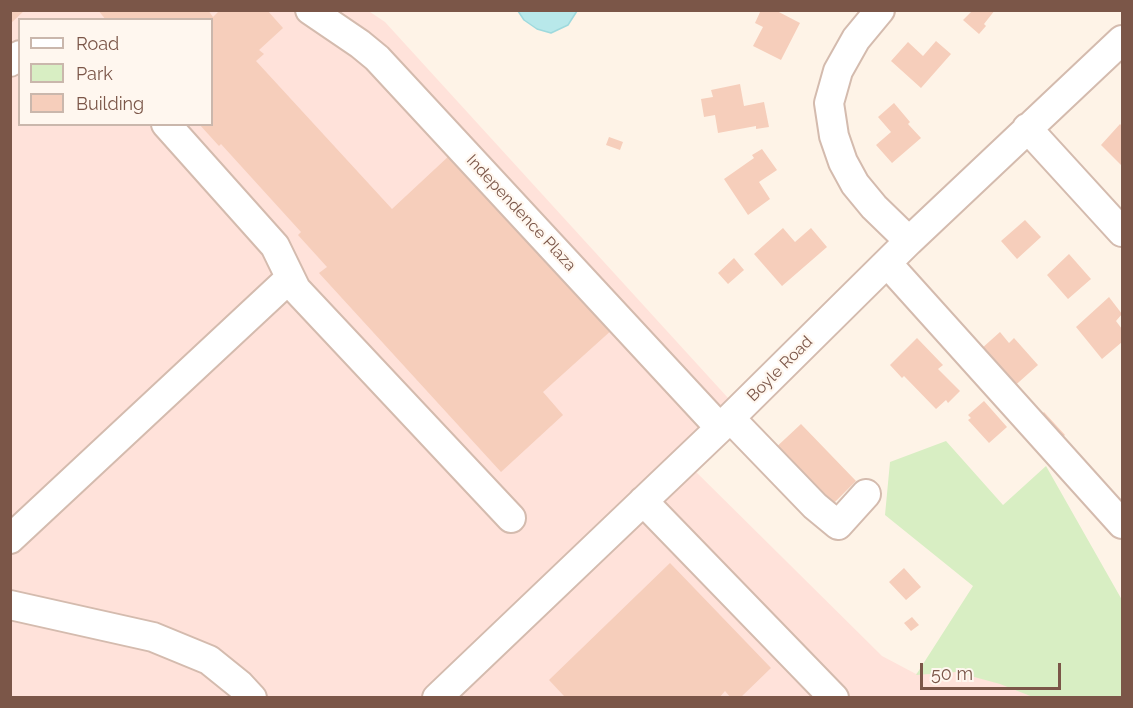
<!DOCTYPE html>
<html>
<head>
<meta charset="utf-8">
<style>
	body { margin:0 }
	#map { position:relative; width:1133px; height:708px; overflow:hidden; background:#fef3e7; font-family:Raleway,sans-serif }
	canvas { display:block }
	.frame { position:absolute; inset:0; border:12px solid #7b5648; pointer-events:none }
	.legend { position:absolute; left:18px; top:18px; width:195px; height:108px; box-sizing:border-box; background:#fff7ef; border:2px solid #cab7ac; margin:0; padding:8px 10px; list-style:none; font-size:18px; color:#7b5648 }
	.legend li { display:flex; align-items:center; gap:12px; height:30px }
	.legend b { width:30px; border:2px solid #cab7ac }
	.scale { position:absolute; left:920px; top:663px; width:141px; height:27px; box-sizing:border-box; border:3px solid #7b5648; border-top:0; padding-left:8px; font-size:18px; line-height:21px; white-space:nowrap; color:#7b5648; -webkit-text-stroke:4px #fff7ef; paint-order:stroke }
</style>
</head>
<body>
<div id="map">
<canvas width="1133" height="708"></canvas>
<div class="frame"></div>
<ul class="legend">
<li><b style="height:8px;background:#fff"></b>Road</li>
<li><b style="height:16px;background:#d8eec3"></b>Park</li>
<li><b style="height:16px;background:#f6cebb"></b>Building</li>
</ul>
<div class="scale">50 m</div>
</div>
<script>
const g = document.querySelector('canvas').getContext('2d');
g.lineJoin = 'round';
function paint(path, color) {
  g.fillStyle = color;
  g.fill(path, 'evenodd');
}
function toPath(rows) {
  const path = new Path2D();
  for (const r of rows) {
    path.moveTo(r[0], r[1]);
    for (let i = 2; i < r.length; i += 2) path.lineTo(r[i], r[i + 1]);
  }
  return path;
}
function strokePath(path, color, width, dash) {
  g.strokeStyle = color;
  g.lineWidth = width;
  g.lineCap = dash ? 'butt' : 'round';
  g.setLineDash(dash || []);
  g.stroke(path);
}
function write(font, color, halo, rows, align = 'center') {
  g.font = font + ' Raleway,sans-serif';
  g.lineWidth = 4.5;
  g.setLineDash([]);
  g.textBaseline = 'middle';
  g.strokeStyle = halo;
  g.fillStyle = color;
  for (const [text, x, y, turn = 0] of rows) {
    g.save();
    g.translate(x, y);
    g.rotate((+turn || 0) * Math.PI / 180);
    g.textAlign = isNaN(turn) ? turn : align;
    if (halo) g.strokeText(text, 0, 0);
    g.fillText(text, 0, 0);
    g.restore();
  }
}
paint(toPath([
	[367,10,385,22,739,410,685,461,882,656,916,674,1011,586,1122,697,11,697,10,11],
	[20,20,212,20,212,124,20,124]
]), '#ffe2da');
paint(toPath([
	[946,441,1003,505,1046,466,1122,600,1122,697,1033,697,1000,684,956,672,916,675,973,586,885,515,890,462]
]), '#d8eec3');
const water = toPath([
	[518,11,577,11,568,25,551,33,537,29,524,20,518,11]
]);
paint(water, '#b8e8ea');
strokePath(water, '#9ed9dd', 1.5);
paint(toPath([
	[10,10,25,10,10,24],
	[98,10,208,10,213,17,220,10,267,10,283,28,259,50,264,54,256,61,392,209,450,155,614,328,543,392,563,415,501,472,319,273,327,267,298,235,301,232,221,144,219,146,199,124,212,124,212,20,106,20],
	[761,10,775,10,800,23,781,60,753,46,763,27,755,23],
	[973,10,995,10,984,24,986,26,979,34,963,20],
	[936,41,951,54,921,88,891,61,908,42,923,56],
	[740,84,744,106,764,102,769,127,756,129,756,126,718,133,715,115,704,117,701,99,713,97,711,90],
	[894,103,910,122,908,124,921,138,892,163,876,145,891,132,878,117],
	[1120,124,1122,126,1122,166,1101,145],
	[609,137,623,142,620,150,606,145],
	[762,149,777,170,759,182,770,199,748,215,724,179,754,158,752,155],
	[1025,220,1041,237,1017,259,1001,241],
	[783,228,795,242,811,228,827,247,782,286,754,254],
	[1069,254,1091,279,1068,299,1047,275],
	[734,258,744,270,728,284,718,273],
	[1109,297,1122,314,1116,321,1122,329,1122,342,1102,359,1076,327],
	[1000,332,1009,343,1014,338,1038,365,1010,390,981,349],
	[917,338,943,365,938,369,960,391,948,403,946,400,936,409,904,376,902,378,890,365],
	[984,401,1007,427,989,443,968,420,971,418,968,415],
	[1044,412,1065,435,1053,446,1033,423],
	[801,424,856,481,827,510,771,452],
	[670,563,771,668,740,698,731,698,725,691,719,698,563,698,564,696,549,680],
	[904,568,921,587,906,600,889,582],
	[912,617,919,625,911,631,904,623]
]), '#f6cebb');
const minor = toPath([
	[310,10,360,44,377,58,720,428],
	[880,10,856,39,838,71,829,103,834,136,843,162,855,184,874,207,909,241],
	[10,62,20,55],
	[166,124,275,246,296,289,511,518],
	[1027,128,1122,232],
	[887,263,1122,524],
	[730,418,815,506,838,525,866,494],
	[643,501,834,698],
	[10,539,290,278],
	[10,605,153,637,209,660,240,685,252,698],
	[437,698,720,428,909,241,1122,40]
]);
strokePath(minor, '#d4bbae', 32);
strokePath(minor, '#fff', 28);
write('16px', '#7b5648', '#fff7ef', [
	["Independence Plaza",521,213,47],
	["Boyle Road",780,369,-45]
]);
</script>
</body>
</html>
